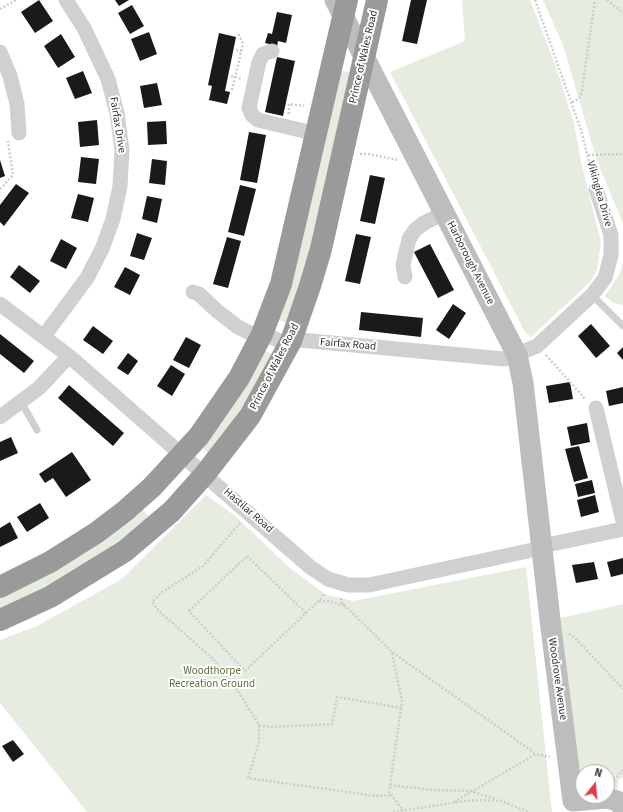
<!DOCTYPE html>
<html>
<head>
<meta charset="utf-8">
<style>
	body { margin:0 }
	#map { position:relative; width:623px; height:812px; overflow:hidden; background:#fff; font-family:"Source Sans 3",sans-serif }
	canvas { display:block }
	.north { position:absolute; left:575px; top:764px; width:40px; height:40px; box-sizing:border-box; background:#fff; border:1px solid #adadad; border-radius:50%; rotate:17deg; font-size:11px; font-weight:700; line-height:16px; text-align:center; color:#333 }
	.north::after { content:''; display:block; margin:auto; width:14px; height:18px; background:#e63946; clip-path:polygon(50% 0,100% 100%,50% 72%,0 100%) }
</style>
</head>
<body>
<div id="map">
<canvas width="623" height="812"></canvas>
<div class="north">N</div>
</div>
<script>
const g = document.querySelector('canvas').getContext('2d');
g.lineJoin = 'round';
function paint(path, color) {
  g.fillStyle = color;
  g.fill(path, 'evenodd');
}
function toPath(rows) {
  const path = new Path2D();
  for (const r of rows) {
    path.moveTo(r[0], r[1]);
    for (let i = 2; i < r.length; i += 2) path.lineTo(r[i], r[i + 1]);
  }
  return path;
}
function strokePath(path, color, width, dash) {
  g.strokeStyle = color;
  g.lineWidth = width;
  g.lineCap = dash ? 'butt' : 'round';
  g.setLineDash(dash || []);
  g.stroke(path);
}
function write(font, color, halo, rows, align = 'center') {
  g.font = font + ' "Source Sans 3",sans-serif';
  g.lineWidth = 4;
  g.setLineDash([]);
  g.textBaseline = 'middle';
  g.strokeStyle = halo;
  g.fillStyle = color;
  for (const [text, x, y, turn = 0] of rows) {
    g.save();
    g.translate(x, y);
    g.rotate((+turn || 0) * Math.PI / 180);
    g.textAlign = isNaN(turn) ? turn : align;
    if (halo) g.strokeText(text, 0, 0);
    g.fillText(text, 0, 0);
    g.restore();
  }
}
paint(toPath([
	[462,0,530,0,555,64,574,123,582,166,601,242,597,270,590,282,531,337,525,332,390,72,465,41],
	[543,0,623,0,623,224,597,161,563,45],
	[342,71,348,72,352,77,327,193,291,324,276,319,339,74],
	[623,262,623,305,613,303,605,296,620,273],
	[263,349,276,357,211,456,200,446],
	[206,495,234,515,291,569,325,594,353,601,526,567,552,812,87,812,0,703,0,640,37,626,122,579],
	[141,508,151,519,78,572,0,611,0,595],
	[623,604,623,777,619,780,617,791,607,784,607,772,583,772,583,774,577,765,560,618]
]), '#e6ecdf');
paint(toPath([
	[39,0,53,21,35,33,21,12],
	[115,0,129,0,119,6],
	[411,0,427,0,417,44,402,41],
	[132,5,144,26,130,34,118,13],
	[277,12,292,15,286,43,278,41,277,46,265,43,268,33,272,34],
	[149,32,157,54,140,61,131,39],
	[219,33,236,37,225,91,230,92,227,104,209,100,212,86,208,85],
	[61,34,75,57,58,68,44,46],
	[277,57,295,61,283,116,265,112],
	[83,71,92,93,75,99,66,78],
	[157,83,162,105,144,108,140,86],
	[97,120,99,145,80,147,78,122],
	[166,121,167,144,148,145,147,122],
	[249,132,266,135,257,183,240,180],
	[81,157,99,159,96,184,78,182],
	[152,159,167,161,165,185,149,183],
	[0,160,5,176,0,178],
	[370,175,385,178,375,224,360,221],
	[16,184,29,193,4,226,0,222,0,205],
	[240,185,256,189,244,236,228,232],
	[78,194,94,198,88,222,71,218],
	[147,196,162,199,157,223,142,219],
	[137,233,152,238,144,260,130,256],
	[356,234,371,237,360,284,345,281],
	[227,237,241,241,228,288,213,284],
	[61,239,77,248,66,269,50,261],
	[430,244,454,290,438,298,414,252],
	[19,265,40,281,30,293,10,277],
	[125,267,140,275,130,295,114,287],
	[453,304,466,313,449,339,436,330],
	[361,312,423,318,421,337,359,330],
	[591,324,610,346,596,358,578,336],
	[93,326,113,341,103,354,83,340],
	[0,334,34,361,24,373,0,354],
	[186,337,201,345,189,368,173,360],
	[623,347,623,360,617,353],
	[128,353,138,361,128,375,117,368],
	[171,365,185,374,172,396,157,386],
	[570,382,573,399,549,403,546,386],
	[69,385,124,433,113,446,58,398],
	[623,387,623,403,609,406,606,391],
	[587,423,590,442,571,446,567,427],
	[11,437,18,453,0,461,0,442],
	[579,446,588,478,574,482,565,449],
	[72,452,91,480,66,497,53,478,45,483,39,474],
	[592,480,595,493,578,497,575,484],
	[595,495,599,512,581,517,577,500],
	[40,503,49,518,27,532,17,517],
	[10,522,18,538,0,547,0,528],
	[623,558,623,574,611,577,607,562],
	[594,562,598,579,576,583,572,565],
	[13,740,24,754,13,762,2,746]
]), '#1a1a1a');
strokePath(toPath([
	[535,0,581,130,593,177],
	[607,0,623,13],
	[0,9,16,0],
	[236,50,241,51],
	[231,76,242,79],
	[232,90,243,44,238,33],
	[572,102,579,99,582,90,595,0],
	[289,114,289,104,304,106],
	[360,154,369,154,398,160],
	[588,155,623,154],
	[0,189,13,175,8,141],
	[546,355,585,399],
	[240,523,203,566,161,593,152,602,159,611,213,659,240,694,259,725,259,742,248,778,376,796,392,795],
	[341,598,342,603,392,652,536,754],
	[319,601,328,601,346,606],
	[306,613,247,556,189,611,245,671,306,613,319,601,325,593],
	[569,634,575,638,623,689],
	[392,653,402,701,389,792,403,810],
	[259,725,271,727,332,724,337,697,402,708],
	[611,783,623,770],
	[390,785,432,790,471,791,495,799],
	[454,802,536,754,550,757],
	[393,812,465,801,483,800,501,801,529,812]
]), '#cdcdcd', 2.5, [2, 2]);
strokePath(toPath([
	[592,295,623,326],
	[21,402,37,430]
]), '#d0d0d0', 7);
strokePath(toPath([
	[272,51,263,54,259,62,249,108,252,115,258,120,317,134],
	[0,52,10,76,17,104,19,133],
	[405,277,403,265,409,239,415,230,424,223,444,213],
	[193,292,199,294,217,311,238,327,252,334,269,336,282,342,300,340,504,359,537,346,592,295,605,278,611,255,611,235,596,189],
	[0,304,69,356,310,567,328,579,348,585,369,585,542,548],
	[44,336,87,278,102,249,113,219,120,186,122,150,117,113,108,79,84,28,66,0],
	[596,408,623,521],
	[0,417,39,388,69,356],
	[542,546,623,529]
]), '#d0d0d0', 15);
strokePath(toPath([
	[335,0,517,355,523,383,551,628,573,801,607,798,617,801,623,807]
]), '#bdbdbd', 21);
strokePath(toPath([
	[0,587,50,562,96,533,125,511,152,487,199,436,239,378,262,334,281,284,347,0],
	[0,620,50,597,125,551,172,511,205,474,250,416,291,341,310,286,321,249,377,0]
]), '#9a9a9a', 22);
write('11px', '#333', '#fff', [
	["Prince of Wales Road",364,57,-77],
	["Fairfax Drive",117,125,81],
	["Vikinglea Drive",599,194,74],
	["Harborough Avenue",470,263,63],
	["Fairfax Road",348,345,5],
	["Prince of Wales Road",275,367,-63],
	["Hastilar Road",248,511,41],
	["Woodrove Avenue",557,679,82]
]);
write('11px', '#56703f', '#fff', [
	["Woodthorpe",212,672],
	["Recreation Ground",212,685]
]);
</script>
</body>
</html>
